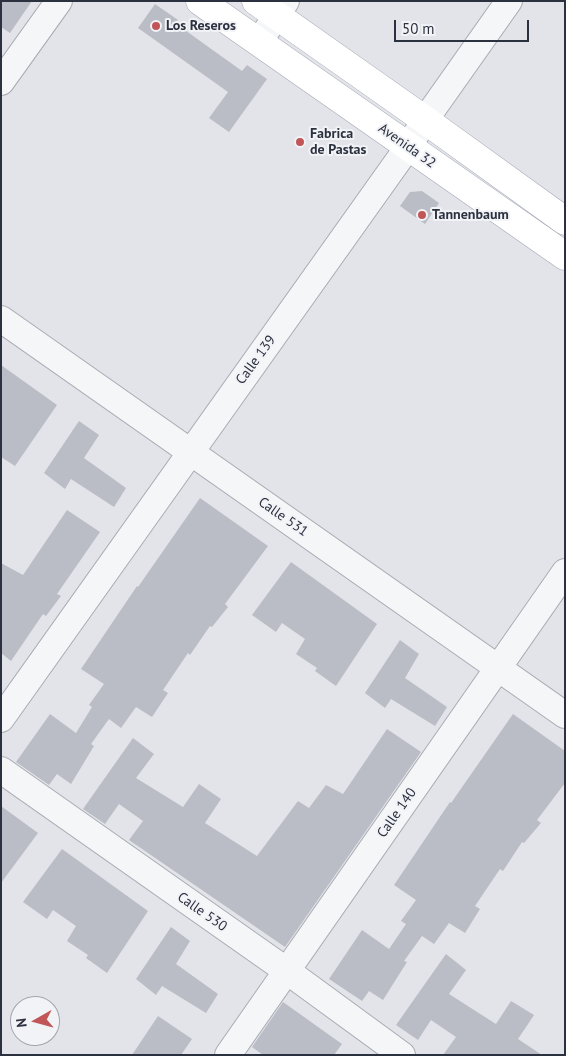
<!DOCTYPE html>
<html>
<head>
<meta charset="utf-8">
<style>
	body { margin:0 }
	#map { position:relative; width:566px; height:1056px; overflow:hidden; background:#e3e4e9; font-family:"PT Sans",sans-serif }
	canvas { display:block }
	.frame { position:absolute; inset:0; border:2px solid #2c313f; pointer-events:none }
	.north { position:absolute; left:10px; top:996px; width:50px; height:50px; box-sizing:border-box; background:#f2f3f7; border:1px solid #a3a5ad; border-radius:50%; rotate:263deg; font-size:14px; font-weight:700; line-height:20px; text-align:center; color:#2c313f }
	.north::after { content:''; display:block; margin:auto; width:18px; height:22px; background:#c05658; clip-path:polygon(50% 0,100% 100%,50% 72%,0 100%) }
	.scale { position:absolute; left:394px; top:20px; width:135px; height:22px; box-sizing:border-box; border:2px solid #2c313f; border-top:0; padding-left:6px; font-size:15px; line-height:18px; white-space:nowrap; color:#2c313f; -webkit-text-stroke:4px #f2f3f7; paint-order:stroke }
</style>
</head>
<body>
<div id="map">
<canvas width="566" height="1056"></canvas>
<div class="frame"></div>
<div class="north">N</div>
<div class="scale">50 m</div>
</div>
<script>
const g = document.querySelector('canvas').getContext('2d');
g.lineJoin = 'round';
function paint(path, color) {
  g.fillStyle = color;
  g.fill(path, 'evenodd');
}
function toPath(rows) {
  const path = new Path2D();
  for (const r of rows) {
    path.moveTo(r[0], r[1]);
    for (let i = 2; i < r.length; i += 2) path.lineTo(r[i], r[i + 1]);
  }
  return path;
}
function strokePath(path, color, width, dash) {
  g.strokeStyle = color;
  g.lineWidth = width;
  g.lineCap = dash ? 'butt' : 'round';
  g.setLineDash(dash || []);
  g.stroke(path);
}
function write(font, color, halo, rows, align = 'center') {
  g.font = font + ' "PT Sans",sans-serif';
  g.lineWidth = 4;
  g.setLineDash([]);
  g.textBaseline = 'middle';
  g.strokeStyle = halo;
  g.fillStyle = color;
  for (const [text, x, y, turn = 0] of rows) {
    g.save();
    g.translate(x, y);
    g.rotate((+turn || 0) * Math.PI / 180);
    g.textAlign = isNaN(turn) ? turn : align;
    if (halo) g.strokeText(text, 0, 0);
    g.fillText(text, 0, 0);
    g.restore();
  }
}
paint(toPath([
	[1,1,32,1,10,33,1,27],
	[155,4,178,20,175,23,242,71,247,65,267,79,229,132,209,118,228,92,138,28],
	[422,191,439,203,425,224,400,206,410,192],
	[1,365,57,405,15,466,1,457],
	[79,421,99,435,84,458,126,488,114,507,71,479,65,489,44,473],
	[200,498,268,546,225,604,228,607,212,627,210,626,190,655,188,653,163,690,168,693,152,717,136,707,121,728,109,719,91,744,94,746,71,784,57,774,49,785,16,762,50,714,76,733,92,707,89,705,104,684,81,669,137,586,138,587],
	[67,510,100,532,57,594,61,596,46,616,43,614,11,661,1,653,1,563,23,575],
	[291,562,377,624,336,686,315,671,317,668,296,654,305,639,282,623,276,632,252,615],
	[400,640,419,654,405,678,447,707,435,726,391,699,385,708,365,693],
	[513,714,565,751,565,783,537,820,541,823,524,843,522,842,503,871,500,869,475,906,480,909,465,933,449,923,434,944,422,936,404,961,407,962,383,1000,369,991,362,1001,329,979,362,930,389,949,406,924,401,921,416,900,394,885,450,802,451,803],
	[387,729,421,752,285,947,129,840,143,821,119,804,105,824,83,809,133,738,154,754,136,778,183,807,199,784,221,799,205,823,257,856,298,801,309,808,326,785,343,794],
	[1,806,38,833,1,883],
	[62,849,148,911,107,973,86,958,88,955,67,941,76,926,53,910,47,919,23,902],
	[171,927,190,941,176,964,218,994,206,1013,162,986,156,995,136,979],
	[446,954,466,970,449,994,496,1024,511,1001,534,1015,518,1039,542,1055,443,1055,456,1037,431,1020,418,1040,396,1025],
	[283,1002,342,1044,334,1055,263,1055,252,1047],
	[158,1016,192,1039,181,1055,132,1055]
]), '#babdc5');
const minor = toPath([
	[259,42,286,1],
	[1,82,59,1],
	[1,319,565,715],
	[1,719,408,147,425,120,509,1],
	[1,770,287,971,402,1055],
	[228,1055,565,572]
]);
const major = toPath([
	[200,1,565,256],
	[256,1,425,120,565,221]
]);
strokePath(minor, '#a8abb3', 28);
strokePath(major, '#a3a7b4', 29);
strokePath(minor, '#f5f6f8', 26);
strokePath(major, '#fff', 28);
for (const [x, y, r, color] of [
	[156,26,5,"#c05658"],
	[300,142,5,"#c05658"],
	[422,215,5,"#c05658"]
]) {
  const dot = new Path2D();
  dot.arc(x, y, r, 0, 2 * Math.PI);
  g.fillStyle = color;
  g.fill(dot);
  strokePath(dot, '#f2f3f7', 2);
}
write('bold 14px', '#2c313f', '#f2f3f7', [
	["Los Reseros",166,26],
	["Fabrica",310,134],
	["de Pastas",310,150],
	["Tannenbaum",432,215]
], 'left');
write('14px', '#2c313f', '#f2f3f7', [
	["Avenida 32",407,146,35],
	["Calle 139",256,360,-54],
	["Calle 531",283,517,35],
	["Calle 140",397,813,-55],
	["Calle 530",202,912,35]
]);
</script>
</body>
</html>
